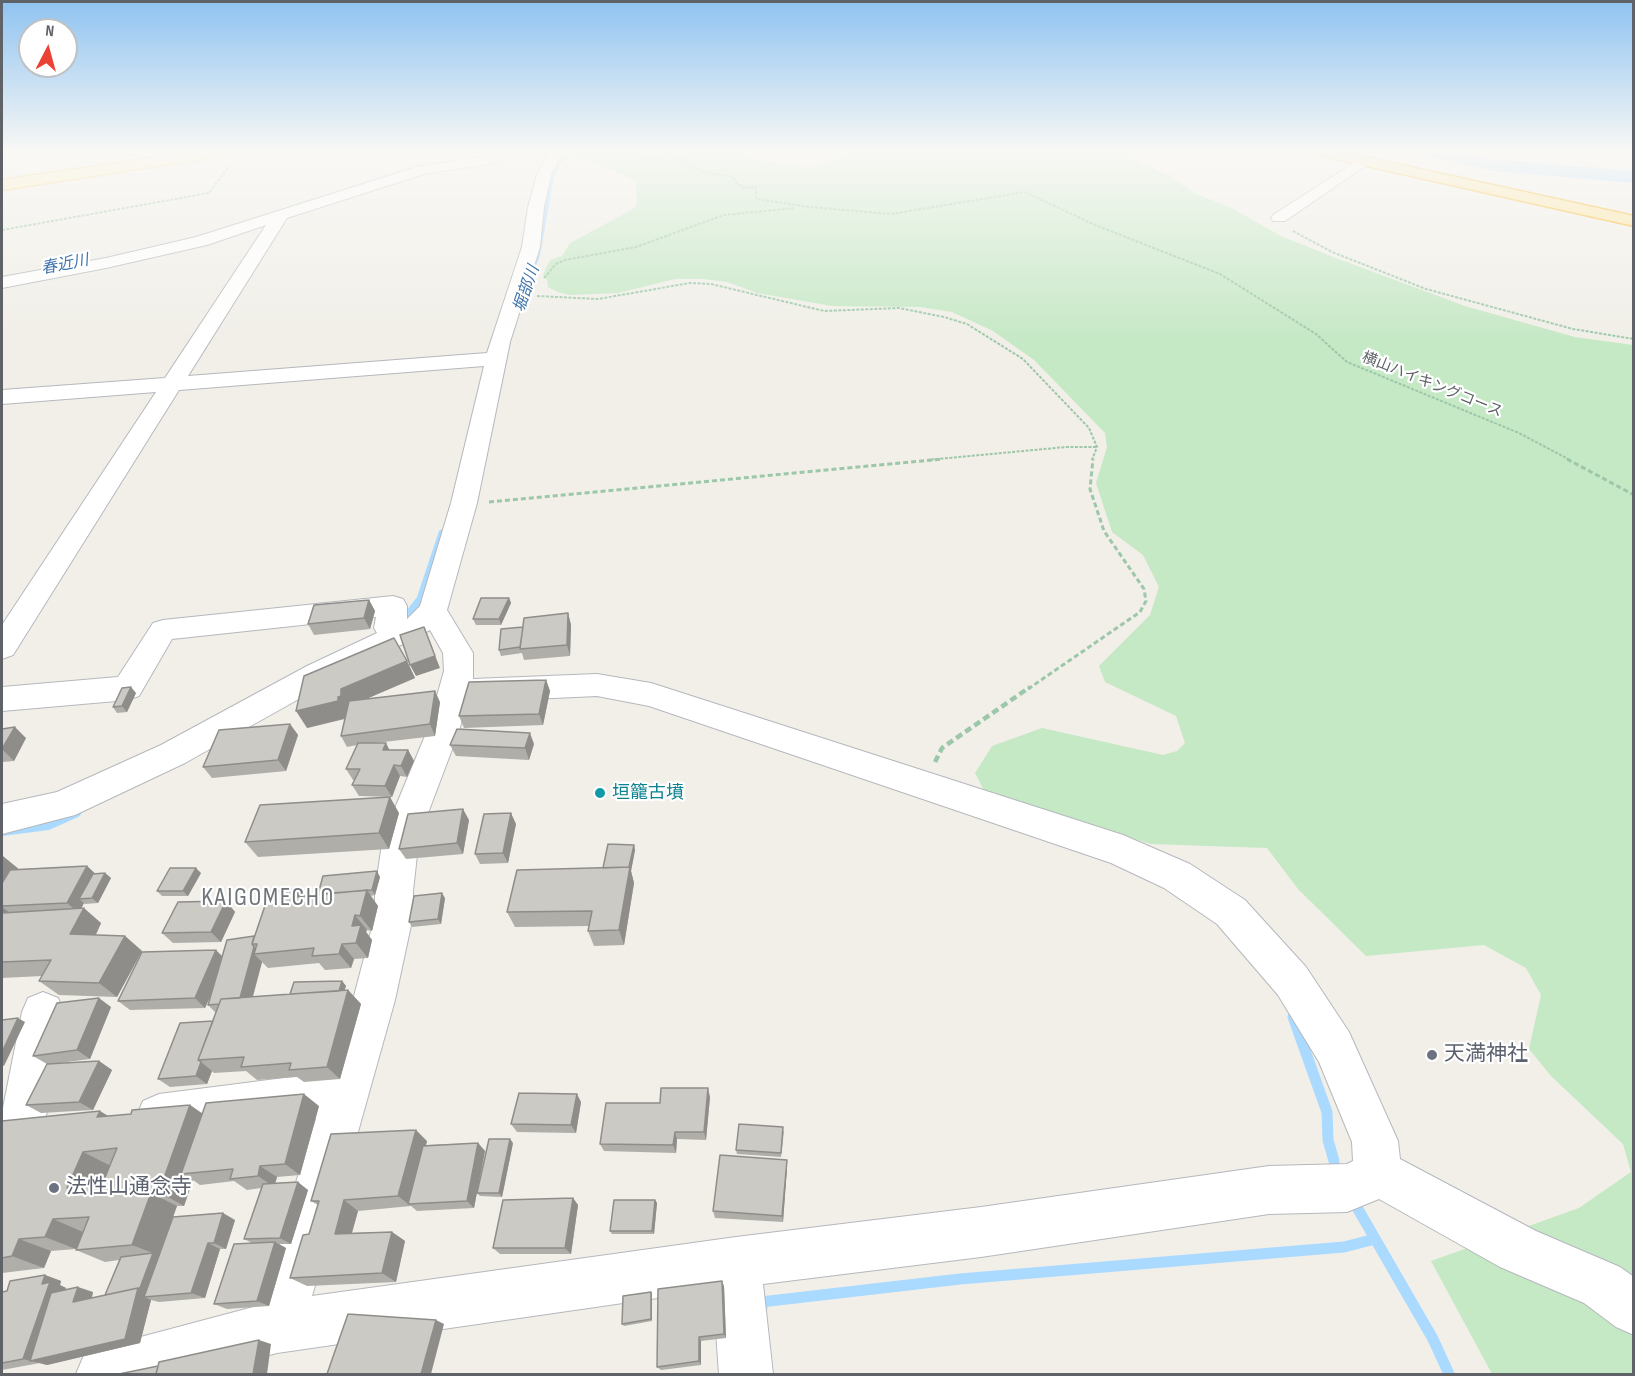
<!DOCTYPE html>
<html>
<head>
<meta charset="utf-8">
<style>
	body { margin:0 }
	#map { position:relative; width:1635px; height:1376px; overflow:hidden; background:#f1efe8; font-family:"Sofia Sans Condensed",sans-serif }
	canvas { display:block }
	.frame { position:absolute; inset:0; border:3px solid #5f6368; pointer-events:none }
	.north { position:absolute; left:18px; top:18px; width:60px; height:60px; box-sizing:border-box; background:#fff; border:2px solid #bfc1c3; border-radius:50%; rotate:6deg; font-size:16px; font-weight:700; line-height:24px; text-align:center; color:#5f6368 }
	.north::after { content:''; display:block; margin:auto; width:21px; height:27px; background:#ea4335; clip-path:polygon(50% 0,100% 100%,50% 72%,0 100%) }
</style>
</head>
<body>
<div id="map">
<canvas width="1635" height="1376"></canvas>
<div class="frame"></div>
<div class="north">N</div>
</div>
<script>
const g = document.querySelector('canvas').getContext('2d');
g.lineJoin = 'round';
function paint(path, color) {
  g.fillStyle = color;
  g.fill(path, 'evenodd');
}
function toPath(rows) {
  const path = new Path2D();
  for (const r of rows) {
    path.moveTo(r[0], r[1]);
    for (let i = 2; i < r.length; i += 2) path.lineTo(r[i], r[i + 1]);
  }
  return path;
}
function strokePath(path, color, width, dash) {
  g.strokeStyle = color;
  g.lineWidth = width;
  g.lineCap = dash ? 'butt' : 'round';
  g.setLineDash(dash || []);
  g.stroke(path);
}
function write(font, color, halo, rows, align = 'center') {
  g.font = font + ' "Sofia Sans Condensed","Noto Sans JP",sans-serif';
  g.lineWidth = 4.5;
  g.setLineDash([]);
  g.textBaseline = 'middle';
  g.strokeStyle = halo;
  g.fillStyle = color;
  for (const [text, x, y, turn = 0] of rows) {
    g.save();
    g.translate(x, y);
    g.rotate((+turn || 0) * Math.PI / 180);
    g.textAlign = isNaN(turn) ? turn : align;
    if (halo) g.strokeText(text, 0, 0);
    g.fillText(text, 0, 0);
    g.restore();
  }
}
paint(toPath([
	[572,150,743,150,759,160,809,168,819,167,840,155,858,150,1122,150,1130,157,1170,176,1194,193,1230,207,1281,236,1336,258,1465,306,1575,337,1633,345,1633,1374,1492,1374,1431,1261,1579,1208,1631,1172,1623,1144,1551,1076,1529,1049,1541,995,1526,968,1484,945,1366,956,1298,889,1267,848,1151,844,986,794,975,773,992,746,1042,728,1163,755,1177,751,1185,743,1176,716,1105,682,1099,666,1150,615,1159,587,1143,555,1112,532,1096,483,1107,447,1105,433,1034,360,993,331,952,312,920,307,832,306,757,293,727,282,703,279,675,279,618,293,569,295,558,292,548,287,547,280,543,275,550,260,562,256,570,243,635,208,637,202,635,180,588,160,569,160,568,152]
]), '#c5e8c5');
strokePath(toPath([
	[263,217,403,172],
	[527,285,538,255,552,177,559,162,572,150]
]), '#aadaff', 4);
strokePath(toPath([
	[403,621,420,599,442,533]
]), '#aadaff', 7);
strokePath(toPath([
	[2,832,48,826,77,813]
]), '#aadaff', 8);
strokePath(toPath([
	[1293,1017,1327,1112,1328,1140,1334,1161],
	[1355,1204,1433,1339,1449,1374],
	[762,1307,761,1302,960,1279,1344,1247,1375,1239]
]), '#aadaff', 11);
paint(toPath([
	[1179,150,1284,150,1281,154,1274,156,1189,156,1182,154,1179,150],
	[1416,150,1453,150,1492,159,1634,171,1634,183,1492,171,1419,154,1416,150]
]), '#aadaff');
const minor = toPath([
	[99,150,177,150,184,158,177,162,168,157,106,154,99,150],
	[506,150,527,150,489,164,424,174,287,218,188,376,487,353,522,247,528,207,537,175,550,150,564,150,551,175,544,207,540,247,510,342,477,503,447,610,473,653,473,679,597,674,651,683,1123,835,1190,864,1245,900,1306,967,1349,1032,1398,1141,1400,1159,1536,1231,1620,1267,1634,1277,1634,1335,1616,1327,1584,1303,1500,1267,1379,1199,1347,1212,1269,1214,981,1257,763,1284,773,1374,719,1374,713,1290,277,1353,199,1374,76,1374,84,1355,103,1347,257,1306,316,1119,159,1140,143,1133,136,1117,143,1101,159,1094,331,1072,353,1000,375,916,375,891,383,837,427,731,444,671,443,653,430,630,329,682,185,763,75,815,2,834,2,804,57,792,161,745,307,666,377,633,374,628,376,617,172,639,139,696,128,700,2,711,2,687,118,677,153,623,163,620,393,596,403,599,407,606,407,619,420,606,451,503,484,366,179,390,13,655,2,659,2,625,156,392,2,404,2,390,165,378,266,225,207,245,106,268,2,288,2,277,106,258,196,237,417,167,487,156,506,150],
	[597,696,649,706,1111,863,1164,888,1217,924,1278,995,1319,1062,1352,1142,1353,1161,1347,1164,1269,1166,981,1207,736,1237,312,1296,395,1000,413,916,413,891,419,837,459,731,467,702,597,696],
	[1363,157,1368,158,1370,161,1368,164,1285,221,1273,221,1271,218,1273,215,1363,157],
	[43,992,58,998,64,1012,50,1101,41,1133,19,1185,2,1191,2,1113,22,1012,28,998,43,992]
]);
const major = toPath([
	[205,150,242,150,235,154,2,190,2,180,205,150]
]);
const highway = toPath([
	[1306,150,1333,150,1634,216,1634,226,1313,154,1306,150]
]);
strokePath(minor, '#b5b8bc', 2);
strokePath(major, '#f2c960', 3);
strokePath(highway, '#f9ab00', 3);
strokePath(toPath([
	[592,150,644,157,678,156,686,164,708,173,734,177,736,183,743,188,756,187,756,199,810,207,891,214,1025,192,1095,225,1220,274,1316,334,1347,362,1519,433,1570,460],
	[2,230,209,193,229,166],
	[1293,231,1332,252,1426,289,1573,329,1634,339],
	[544,278,556,264,565,260,636,247,724,215,795,208],
	[537,296,598,299,690,283,711,284,824,311,899,308,944,317,967,324,1023,359,1089,428,1097,447,1092,460],
	[927,460,1066,447,1097,447]
]), '#9cc7a9', 2, [3, 1.5]);
strokePath(toPath([
	[1567,459,1634,495],
	[489,502,943,459],
	[1028,689,1140,612,1146,601,1144,589,1104,531,1090,489,1093,459]
]), '#9cc7a9', 3, [5, 3]);
strokePath(toPath([
	[935,762,942,748,1030,687]
]), '#9cc7a9', 4.5, [7, 4]);
paint(minor, '#fff');
paint(major, '#fff2af');
paint(highway, '#fde293');
paint(toPath([
	[509,598,511,603,501,625,476,625,473,619],
	[369,600,375,611,370,629,314,635,308,624],
	[568,613,571,625,570,656,524,660,522,653,501,656,499,650,523,627],
	[407,661,415,678,368,698,440,702,435,736,375,743,389,750,408,750,414,761,407,777,400,776,392,797,359,796,352,785,355,780,353,780,346,769,357,745,347,747,341,736,345,719,307,728],
	[546,680,550,691,543,725,464,728,459,716],
	[136,693,127,712,117,713,113,707],
	[290,724,298,735,286,771,212,778,203,767],
	[2,729,26,738,14,761,2,762],
	[534,744,529,760,456,756,450,745],
	[399,813,389,849,258,857,245,842],
	[469,820,463,854,406,859,399,849],
	[516,824,508,863,480,864,475,854],
	[634,845,635,850,631,871,634,883,624,945,594,946,588,931,589,926,515,927,507,912,603,868],
	[2,856,19,869,87,866,95,874,105,873,111,878,98,903,85,904,84,903,81,908,101,923,96,935,125,936,142,951,117,997,59,995,39,981,42,976,2,978],
	[201,873,188,896,162,896,157,891],
	[380,877,375,895,370,896,378,906,372,931,367,930,366,932,372,940,368,958,354,959,351,968,325,970,319,963,268,968,262,962,253,997,290,994,342,981,346,986,344,990,348,990,361,1004,340,1079,304,1082,297,1077,257,1080,246,1071,214,1073,212,1071,207,1084,170,1087,158,1079,213,1021,216,1013,208,1005,211,995,205,1008,130,1010,118,1001,222,957,254,936,299,889,305,896,318,895,318,894],
	[445,898,441,924,412,927,409,922],
	[226,901,235,912,221,942,173,943,162,933],
	[111,1007,90,1059,59,1063,99,1061,112,1070,93,1110,41,1113,26,1105,47,1064,33,1056],
	[710,1097,706,1140,677,1139,676,1153,604,1151,600,1144,660,1103],
	[581,1102,576,1133,517,1132,511,1124],
	[190,1105,203,1114,319,1106,300,1175,277,1177,275,1184,308,1190,291,1244,279,1244,286,1248,269,1306,227,1309,214,1304,252,1243,244,1239,261,1188,247,1190,234,1181,200,1185,193,1180,184,1206,177,1206,173,1217,235,1220,226,1249,220,1249,205,1298,159,1302,151,1300,140,1343,47,1365,40,1363,2,1370,2,1292,7,1291,45,1275,61,1281,60,1285,66,1288,65,1289,93,1292,92,1298,105,1295,119,1260,105,1262,76,1250,76,1249,51,1251,44,1268,2,1273,2,1121,108,1116,131,1114],
	[784,1131,781,1157,737,1154,736,1150],
	[427,1141,426,1145,478,1143,485,1151,474,1208,417,1211,411,1206,358,1211,352,1233,392,1232,405,1241,396,1282,307,1286,290,1278,309,1234,318,1205,311,1201],
	[513,1143,502,1197,480,1196,477,1193],
	[787,1160,787,1168,783,1222,715,1218,713,1211],
	[573,1198,578,1205,571,1254,500,1254,493,1248],
	[655,1200,657,1203,654,1234,612,1234,610,1231],
	[724,1286,726,1338,701,1341,701,1365,661,1370,657,1367],
	[651,1292,652,1294,652,1321,624,1326,622,1324]
]), '#afaea9');
paint(toPath([
	[509,598,511,603,501,625,499,619],
	[369,600,375,611,370,629,364,618],
	[568,613,571,625,570,656,567,645],
	[424,627,440,668,416,676,410,665],
	[407,661,415,678,350,706,347,718,307,728,296,711,341,689],
	[546,680,550,691,543,725,539,714],
	[131,687,136,693,127,712,122,706],
	[435,691,440,702,435,736,430,724],
	[290,724,298,735,286,771,278,760],
	[15,727,26,738,14,761,2,749],
	[530,733,534,744,529,760,525,748],
	[386,743,392,755,383,750],
	[408,750,414,761,407,777,401,766],
	[394,765,400,776,392,797,385,786],
	[390,797,399,813,389,849,379,833],
	[463,809,469,820,463,854,457,843],
	[511,813,516,824,508,863,503,853],
	[634,845,635,850,631,871,634,883,624,945,619,930,628,873],
	[2,856,3,857,3,856,22,872,2,906],
	[87,866,98,876,79,899,84,903,79,913,67,903],
	[196,868,201,873,188,896,183,891],
	[377,871,380,877,375,895,372,890],
	[105,873,111,878,98,903,92,898],
	[299,889,311,904,296,897],
	[367,890,378,906,372,931,360,916],
	[442,893,445,898,441,924,438,919],
	[226,901,235,912,221,942,211,932],
	[2,907,22,922,2,916],
	[84,908,101,923,89,949,70,934],
	[355,915,367,930,366,932,372,940,368,958,356,943,352,926],
	[125,936,142,951,117,997,99,983],
	[342,944,354,959,351,968,339,954],
	[254,947,260,953,254,954,262,962,249,1010,239,1001],
	[216,950,226,960,205,1008,195,998],
	[342,981,346,986,340,1004,336,1000],
	[348,990,361,1004,340,1079,327,1067],
	[99,998,111,1007,90,1059,77,1050],
	[18,1018,25,1022,4,1066,2,1065,2,1052],
	[99,1061,112,1070,93,1110,79,1102],
	[201,1062,212,1071,207,1084,196,1076],
	[708,1088,710,1097,706,1140,704,1132],
	[304,1094,319,1106,300,1175,285,1164],
	[577,1094,581,1102,576,1133,571,1125],
	[190,1105,213,1121,181,1174,193,1180,184,1206,159,1192],
	[100,1111,126,1127,97,1117],
	[416,1130,427,1141,411,1204,408,1204,411,1206,398,1196],
	[675,1132,677,1139,676,1153,673,1145],
	[510,1139,513,1143,502,1197,499,1193],
	[478,1143,485,1151,474,1208,467,1201],
	[83,1152,111,1166,96,1202,67,1188],
	[787,1160,787,1168,783,1222,782,1216],
	[260,1166,277,1177,274,1187,258,1176],
	[298,1182,308,1190,291,1244,280,1238],
	[151,1193,177,1206,144,1297,151,1300,140,1343,47,1365,23,1359,45,1275,61,1281,60,1285,66,1288,42,1358,138,1288,153,1253,132,1245],
	[573,1198,578,1205,571,1254,565,1248],
	[344,1200,358,1211,349,1243,335,1234],
	[655,1200,657,1203,654,1234,652,1231],
	[223,1213,235,1220,226,1249,214,1243],
	[53,1219,83,1232,76,1249,45,1237],
	[392,1232,405,1241,396,1282,382,1273],
	[19,1239,51,1251,44,1268,12,1256],
	[275,1242,286,1248,269,1306,257,1301],
	[208,1243,220,1249,205,1298,191,1293],
	[722,1281,724,1286,726,1338,724,1334],
	[78,1287,93,1292,89,1307,73,1302],
	[651,1292,652,1294,652,1321,651,1319],
	[436,1320,444,1324,431,1374,421,1374],
	[699,1337,701,1341,701,1365,699,1361],
	[259,1340,271,1344,267,1374,253,1374]
]), '#8f8d8a');
const building = toPath([
	[481,598,509,598,499,619,473,619,481,598],
	[369,600,364,618,308,624,314,605,369,600],
	[568,613,567,645,520,649,524,618,568,613],
	[424,627,435,656,410,665,400,635,424,627],
	[523,627,520,647,499,650,501,629,523,627],
	[394,638,407,661,341,689,341,696,338,697,338,701,296,711,304,676,394,638],
	[546,680,539,714,459,716,469,682,546,680],
	[131,687,122,706,113,707,122,688,131,687],
	[435,691,430,724,341,736,349,701,435,691],
	[290,724,278,760,203,767,219,730,290,724],
	[15,727,2,749,2,750,2,729,15,727],
	[457,729,530,733,525,748,450,745,457,729],
	[358,743,386,743,383,750,408,750,401,766,394,765,385,786,352,785,360,769,346,769,358,743],
	[390,797,379,833,245,842,260,805,390,797],
	[463,809,457,843,399,849,408,814,463,809],
	[511,813,503,853,475,854,484,814,511,813],
	[608,844,634,845,629,867,603,868,608,844],
	[87,866,67,903,2,906,2,883,10,870,87,866],
	[630,867,619,930,588,931,592,911,507,912,517,870,630,867],
	[170,868,196,868,183,891,157,891,170,868],
	[377,871,372,890,318,894,323,876,377,871],
	[105,873,92,898,79,899,93,874,105,873],
	[299,889,296,897,367,890,360,916,355,915,352,926,361,925,356,943,342,944,339,954,312,956,314,948,254,954,257,944,252,944,270,891,299,889],
	[442,893,438,919,409,922,414,896,442,893],
	[226,901,211,932,162,933,178,902,226,901],
	[84,908,70,934,125,936,99,983,39,981,51,960,2,962,2,913,84,908],
	[254,936,252,944,254,947,240,998,221,999,219,1004,208,1005,227,940,254,936],
	[216,950,195,998,118,1001,142,952,216,950],
	[342,981,339,991,290,994,294,982,342,981],
	[348,990,327,1067,289,1070,291,1063,241,1067,244,1057,198,1060,221,999,348,990],
	[99,998,77,1050,33,1056,57,1003,99,998],
	[18,1018,2,1052,2,1020,18,1018],
	[213,1021,198,1060,201,1062,196,1076,158,1079,180,1023,213,1021],
	[99,1061,79,1102,26,1105,47,1064,99,1061],
	[661,1088,708,1088,704,1132,675,1132,673,1145,600,1144,606,1103,660,1103,661,1088],
	[519,1093,577,1094,571,1125,511,1124,519,1093],
	[304,1094,285,1164,260,1166,258,1176,230,1179,233,1169,181,1174,206,1103,304,1094],
	[190,1105,159,1192,151,1193,132,1245,76,1250,89,1217,53,1219,45,1237,19,1239,12,1256,2,1258,2,1121,100,1111,97,1117,131,1114,132,1110,190,1105],
	[117,1148,102,1185,67,1188,83,1152,117,1148],
	[739,1124,783,1127,781,1153,736,1150,739,1124],
	[416,1130,398,1196,344,1200,335,1234,392,1232,382,1273,290,1278,303,1235,309,1234,319,1201,311,1201,331,1134,416,1130],
	[489,1139,510,1139,499,1193,477,1193,489,1139],
	[478,1143,467,1201,408,1204,423,1146,478,1143],
	[720,1155,787,1160,782,1216,713,1211,720,1155],
	[298,1182,280,1238,244,1239,263,1184,298,1182],
	[573,1198,565,1248,493,1248,503,1200,573,1198],
	[614,1200,655,1200,652,1231,610,1231,614,1200],
	[223,1213,214,1243,208,1243,191,1293,144,1297,173,1217,223,1213],
	[275,1242,257,1301,214,1304,234,1244,275,1242],
	[153,1253,140,1288,138,1288,105,1295,121,1257,153,1253],
	[45,1275,42,1284,50,1282,23,1359,2,1363,2,1292,7,1291,10,1281,45,1275],
	[722,1281,724,1334,699,1337,699,1361,657,1367,658,1289,722,1281],
	[78,1287,73,1302,138,1288,125,1339,30,1361,51,1293,78,1287],
	[651,1292,651,1319,622,1324,623,1296,651,1292],
	[348,1314,436,1320,421,1374,327,1374,348,1314],
	[259,1340,253,1374,156,1374,159,1362,259,1340],
	[158,1366,156,1374,119,1374,158,1366]
]);
paint(building, '#cccac5');
strokePath(building, '#8f8d8a', 1.5);
const sky = g.createLinearGradient(0, 0, 0, 343);
sky.addColorStop(0, '#8fc3f1');
sky.addColorStop(0.44, '#f9f8f5');
sky.addColorStop(1, '#f9f8f500');
g.fillStyle = sky;
g.fillRect(0, 0, 1635, 343);
for (const [x, y, r, color] of [
	[600,793,6,"#0f9aa8"],
	[1432,1055,6,"#6b7280"],
	[54,1188,6,"#6b7280"]
]) {
  const dot = new Path2D();
  dot.arc(x, y, r, 0, 2 * Math.PI);
  g.fillStyle = color;
  g.fill(dot);
  strokePath(dot, '#fff', 2);
}
write('15px', '#5f6368', '#fff', [
	["横山ハイキングコース",1432,385,22]
]);
write('italic 16px', '#4174aa', '#fff', [
	["春近川",65,265,-11],
	["堀部川",527,289,-71]
]);
write('18px', '#0d838f', '#fff', [
	["垣籠古墳",612,793]
], 'left');
write('21px', '#5b616d', '#fff', [
	["天満神社",1444,1055],
	["法性山通念寺",66,1188]
], 'left');
g.letterSpacing = '1.5px';
write('26px', '#70757a', '#fff', [
	["KAIGOMECHO",268,898]
]);
g.letterSpacing = '0px';
</script>
</body>
</html>
